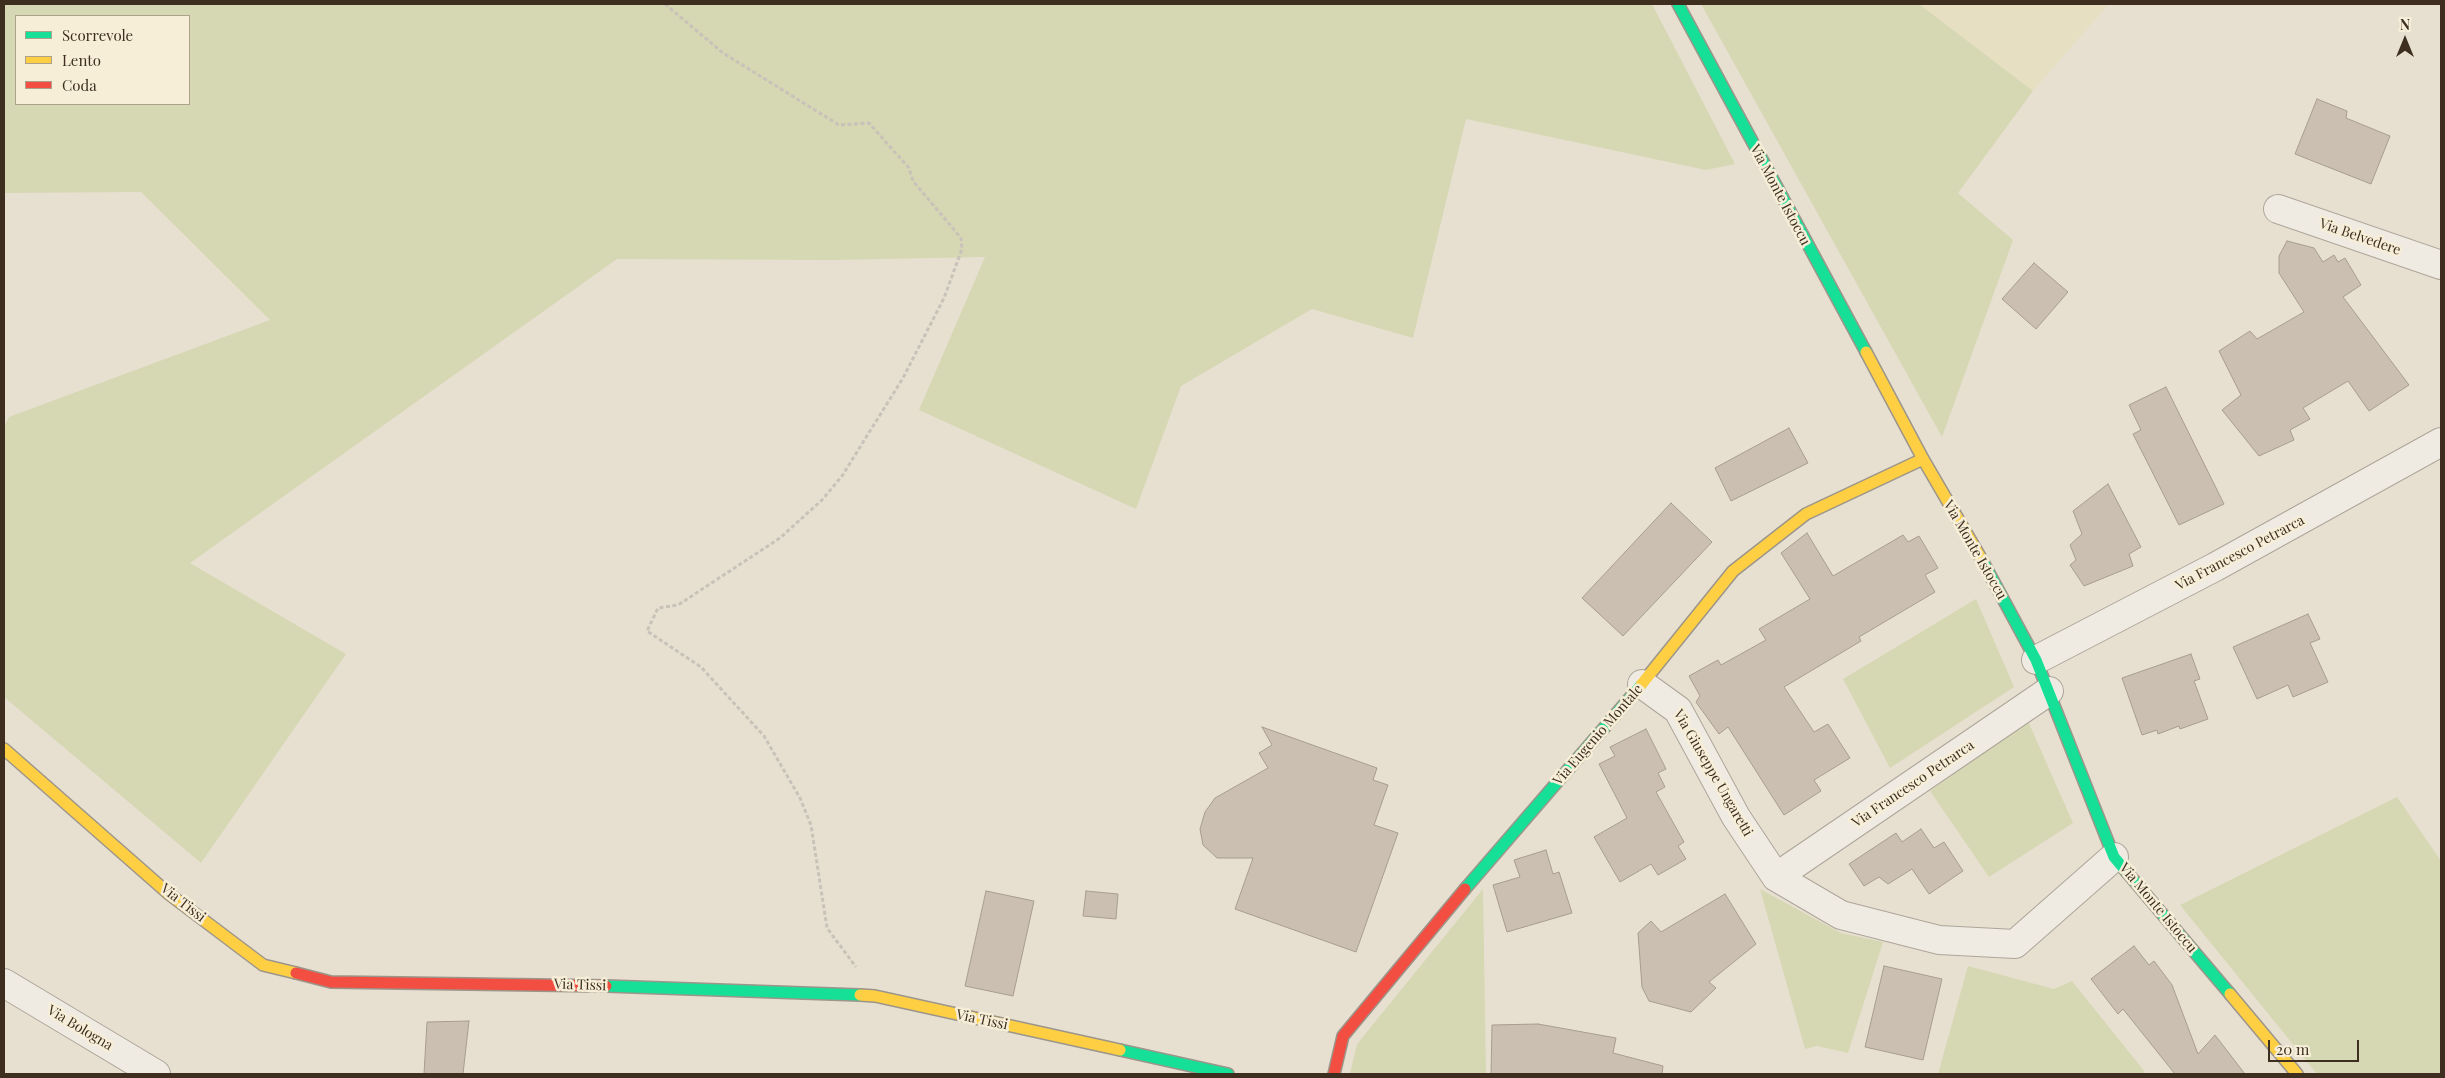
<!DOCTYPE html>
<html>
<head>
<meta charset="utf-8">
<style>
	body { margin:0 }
	#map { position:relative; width:2445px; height:1078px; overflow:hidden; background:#e7e0d1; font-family:"Playfair Display",serif }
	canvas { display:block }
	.frame { position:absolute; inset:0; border:5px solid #3d2e20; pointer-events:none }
	.legend { position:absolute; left:15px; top:15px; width:175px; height:90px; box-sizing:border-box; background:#f7eed8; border:1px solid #ada18e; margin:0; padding:6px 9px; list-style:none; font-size:15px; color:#3d2e20 }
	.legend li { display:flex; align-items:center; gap:10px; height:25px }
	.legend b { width:25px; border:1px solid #ada18e }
	.north { position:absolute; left:2380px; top:15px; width:50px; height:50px; -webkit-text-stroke:4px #f7eed8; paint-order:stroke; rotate:0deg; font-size:14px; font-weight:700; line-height:20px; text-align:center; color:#3d2e20 }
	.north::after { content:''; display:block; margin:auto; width:18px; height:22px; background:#3d2e20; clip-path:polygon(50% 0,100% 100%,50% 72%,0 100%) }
	.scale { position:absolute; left:2268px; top:1040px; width:91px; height:22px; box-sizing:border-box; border:2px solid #3d2e20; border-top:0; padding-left:6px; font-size:15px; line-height:18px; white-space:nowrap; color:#3d2e20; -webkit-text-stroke:4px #f7eed8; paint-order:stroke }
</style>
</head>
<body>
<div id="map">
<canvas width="2445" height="1078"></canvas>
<div class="frame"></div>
<ul class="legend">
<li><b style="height:6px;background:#16e098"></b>Scorrevole</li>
<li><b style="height:6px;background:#ffcf43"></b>Lento</li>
<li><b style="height:6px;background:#f24e42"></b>Coda</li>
</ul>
<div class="north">N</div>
<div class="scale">20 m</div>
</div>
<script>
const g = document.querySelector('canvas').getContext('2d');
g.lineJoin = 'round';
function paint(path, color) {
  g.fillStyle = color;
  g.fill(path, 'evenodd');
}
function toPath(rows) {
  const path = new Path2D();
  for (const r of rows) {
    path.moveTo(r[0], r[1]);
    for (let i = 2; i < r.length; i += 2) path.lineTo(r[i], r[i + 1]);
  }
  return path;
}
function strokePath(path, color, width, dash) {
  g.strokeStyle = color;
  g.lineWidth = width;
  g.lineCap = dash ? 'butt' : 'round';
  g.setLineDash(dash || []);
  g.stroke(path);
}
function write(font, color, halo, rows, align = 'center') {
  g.font = font + ' "Playfair Display",serif';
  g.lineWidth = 5;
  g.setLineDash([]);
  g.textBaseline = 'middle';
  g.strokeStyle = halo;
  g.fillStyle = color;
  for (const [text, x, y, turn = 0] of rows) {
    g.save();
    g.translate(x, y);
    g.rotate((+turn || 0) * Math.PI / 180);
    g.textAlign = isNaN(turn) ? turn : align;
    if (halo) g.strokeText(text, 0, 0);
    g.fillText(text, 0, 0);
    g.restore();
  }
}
paint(toPath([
	[1919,4,2109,4,2033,91]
]), '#e6dfc2');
paint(toPath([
	[4,4,1652,4,1735,164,1706,170,1466,119,1413,338,1312,309,1181,386,1136,509,919,410,985,257,834,260,617,259,190,563,346,654,201,863,4,697,4,427,9,417,270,320,141,192,4,193],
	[189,16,189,104,16,104,16,16],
	[1701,4,1919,4,2033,91,1958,193,2013,240,1942,437],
	[1976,599,2014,687,1890,768,1843,679],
	[2028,721,2073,823,1989,877,1930,791],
	[2397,797,2441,861,2441,1074,2317,1074,2180,905],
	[1483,889,1486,1074,1350,1074,1357,1044],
	[1760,889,1841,933,1883,942,1848,1053,1817,1046,1805,1049],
	[1968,966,2054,989,2072,981,2145,1072,2143,1074,1938,1074]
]), '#d6d7b3');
const building = toPath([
	[2317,99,2347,111,2346,118,2390,136,2371,184,2295,154,2317,99],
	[2287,241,2314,248,2323,262,2334,255,2338,262,2345,258,2361,285,2343,297,2409,385,2369,411,2348,381,2303,408,2310,419,2290,430,2294,440,2259,456,2222,410,2241,395,2219,351,2250,331,2257,339,2304,312,2279,273,2279,256,2287,241],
	[2034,263,2068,292,2036,329,2002,299,2034,263],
	[2166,387,2224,504,2179,525,2133,434,2141,430,2129,405,2166,387],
	[1789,428,1808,463,1731,501,1715,468,1789,428],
	[2108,484,2141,547,2129,554,2133,566,2084,586,2070,565,2076,560,2070,545,2082,534,2073,511,2108,484],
	[1671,503,1712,542,1623,636,1582,598,1671,503],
	[1807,533,1833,576,1903,535,1908,542,1919,536,1938,568,1925,575,1935,592,1859,637,1861,641,1784,687,1814,732,1828,724,1850,758,1814,780,1821,791,1784,815,1728,727,1719,734,1696,702,1700,696,1689,676,1718,660,1721,665,1766,640,1759,629,1810,599,1781,553,1807,533],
	[2308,614,2320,639,2310,643,2328,682,2293,697,2288,685,2257,699,2233,647,2308,614],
	[2191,654,2200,679,2194,681,2208,719,2180,729,2179,726,2158,734,2157,730,2142,735,2122,678,2191,654],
	[1262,727,1377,768,1373,780,1388,785,1374,825,1398,833,1356,952,1235,909,1253,858,1217,858,1203,845,1200,829,1205,812,1215,798,1268,768,1259,753,1272,745,1262,727],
	[1646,729,1666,769,1658,773,1665,787,1656,792,1684,842,1678,846,1686,859,1658,875,1651,864,1620,882,1594,837,1627,818,1599,764,1615,756,1610,747,1646,729],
	[1921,829,1934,848,1944,842,1963,871,1929,894,1912,869,1888,884,1879,877,1864,886,1849,864,1896,833,1902,842,1921,829],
	[1546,850,1553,874,1559,872,1572,913,1507,932,1493,885,1520,877,1514,860,1546,850],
	[986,891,1034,901,1013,996,965,986,986,891],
	[1086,891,1118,894,1116,919,1083,916,1086,891],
	[1725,894,1756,944,1709,982,1716,988,1691,1012,1649,1001,1642,987,1638,933,1651,921,1661,932,1725,894],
	[2134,946,2149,965,2154,961,2172,985,2198,1054,2215,1035,2245,1074,2175,1074,2123,1009,2118,1014,2091,979,2134,946],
	[1884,966,1942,979,1923,1060,1865,1047,1884,966],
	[469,1021,463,1074,424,1074,427,1022,469,1021],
	[1538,1024,1616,1038,1613,1053,1663,1066,1662,1074,1491,1074,1492,1025,1538,1024]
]);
paint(building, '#cbbfb2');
strokePath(building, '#a89c90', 1);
const street = toPath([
	[2278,209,2441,265],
	[2036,660,2215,567,2441,442],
	[1642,684,1678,710,1736,817,1776,877,1841,915,1939,940,2015,944,2114,857],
	[1776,877,2049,691],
	[4,983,156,1074]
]);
const fast = toPath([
	[1678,4,1866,352],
	[1982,560,2036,660,2114,857,2230,994],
	[1465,889,1641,685],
	[606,986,860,995],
	[1120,1050,1228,1074]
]);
const slow = toPath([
	[1866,352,1923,459,1982,560],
	[1641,685,1733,571,1806,514,1923,459],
	[4,749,169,894,263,965,296,973],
	[2230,994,2297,1074],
	[860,995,875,996,1120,1050]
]);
const jam = toPath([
	[296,973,331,982,606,986],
	[1334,1074,1343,1036,1465,889]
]);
strokePath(street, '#ada599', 30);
strokePath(fast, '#9c958a', 14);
strokePath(slow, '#9c958a', 14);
strokePath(jam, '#9c958a', 14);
strokePath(toPath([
	[665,4,723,53,839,125,869,123,909,168,913,181,961,238,962,249,944,298,903,378,842,476,822,500,780,538,678,605,658,608,647,631,701,667,764,736,800,798,811,825,827,928,856,967]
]), '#c8c2b9', 3, [4, 2.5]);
strokePath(street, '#efebe3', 28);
strokePath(fast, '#16e098', 11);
strokePath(slow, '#ffcf43', 11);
strokePath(jam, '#f24e42', 11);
write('14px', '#3d2e20', '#f7eed8', [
	["Via Monte Istoccu",1780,195,62],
	["Via Belvedere",2360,237,19],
	["Via Monte Istoccu",1975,550,60],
	["Via Francesco Petrarca",2240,553,-28],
	["Via Eugenio Montale",1598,735,-49],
	["Via Giuseppe Ungaretti",1713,773,60],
	["Via Francesco Petrarca",1913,784,-34],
	["Via Tissi",183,903,38],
	["Via Monte Istoccu",2158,908,50],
	["Via Tissi",580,985,2],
	["Via Tissi",982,1020,12],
	["Via Bologna",80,1028,31]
]);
</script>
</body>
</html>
